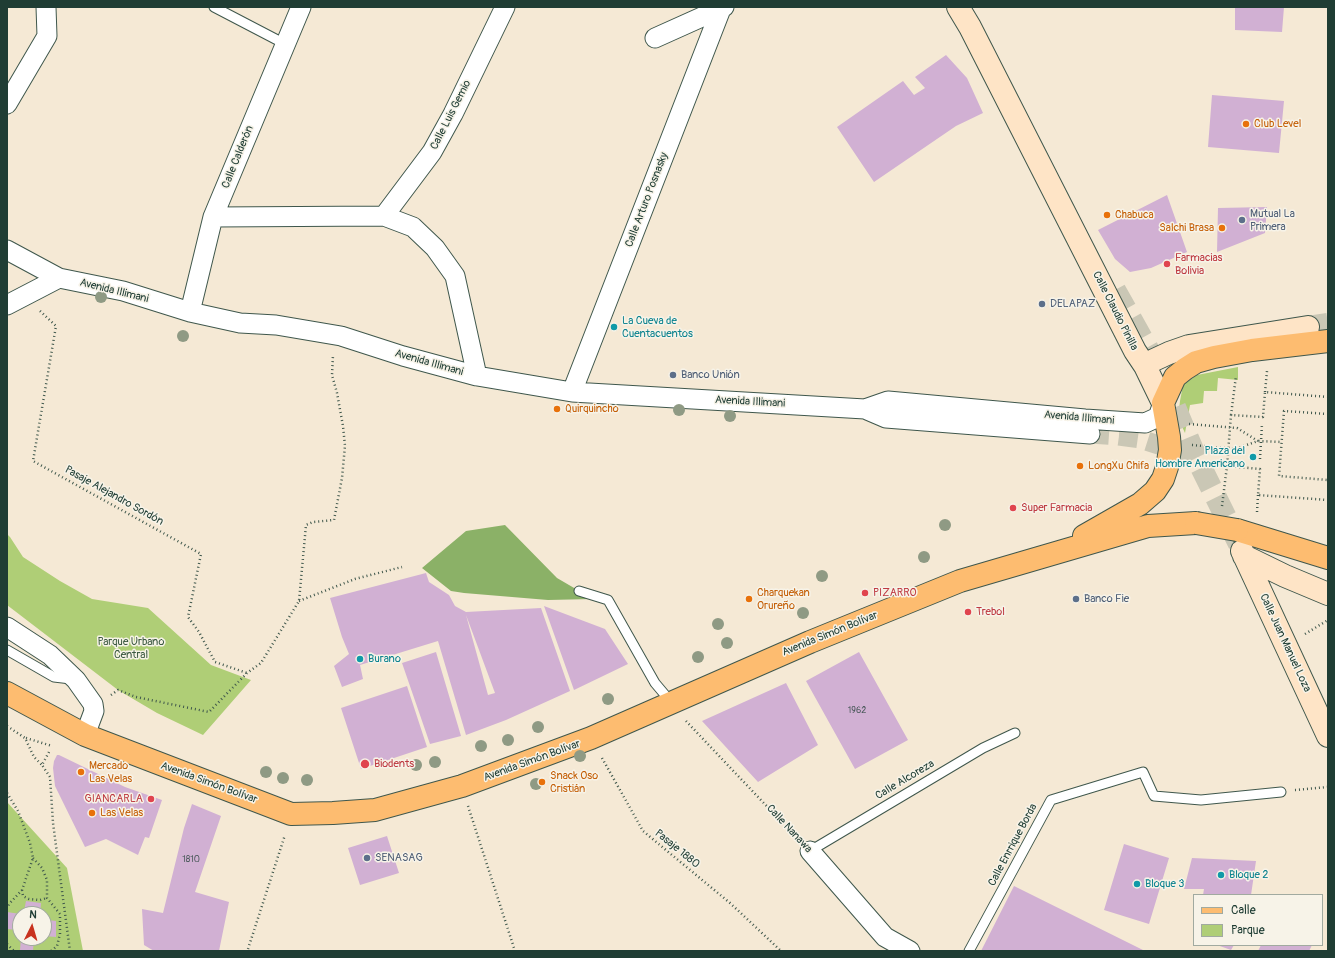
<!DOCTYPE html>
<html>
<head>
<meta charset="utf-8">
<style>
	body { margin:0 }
	#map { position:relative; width:1335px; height:958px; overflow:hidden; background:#f5e9d5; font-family:Pangolin,sans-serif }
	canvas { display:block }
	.frame { position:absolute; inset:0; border:8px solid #1f3d34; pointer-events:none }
	.legend { position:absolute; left:1193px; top:894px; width:130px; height:52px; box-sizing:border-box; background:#f7f3e8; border:1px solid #a1aaa0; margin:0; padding:5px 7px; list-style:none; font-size:12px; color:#1f3d34 }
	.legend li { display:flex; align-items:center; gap:8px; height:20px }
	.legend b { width:20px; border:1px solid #a1aaa0 }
	.north { position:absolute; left:12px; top:906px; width:40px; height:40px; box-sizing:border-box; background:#f7f3e8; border:1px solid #a1aaa0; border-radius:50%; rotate:5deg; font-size:11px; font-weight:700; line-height:16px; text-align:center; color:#1f3d34 }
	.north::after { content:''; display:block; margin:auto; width:14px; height:18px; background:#c8321e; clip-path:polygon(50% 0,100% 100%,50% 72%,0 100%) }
</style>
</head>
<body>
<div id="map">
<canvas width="1335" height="958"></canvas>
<div class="frame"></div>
<ul class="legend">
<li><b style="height:5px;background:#fdbc70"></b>Calle</li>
<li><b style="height:11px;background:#afce76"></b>Parque</li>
</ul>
<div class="north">N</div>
</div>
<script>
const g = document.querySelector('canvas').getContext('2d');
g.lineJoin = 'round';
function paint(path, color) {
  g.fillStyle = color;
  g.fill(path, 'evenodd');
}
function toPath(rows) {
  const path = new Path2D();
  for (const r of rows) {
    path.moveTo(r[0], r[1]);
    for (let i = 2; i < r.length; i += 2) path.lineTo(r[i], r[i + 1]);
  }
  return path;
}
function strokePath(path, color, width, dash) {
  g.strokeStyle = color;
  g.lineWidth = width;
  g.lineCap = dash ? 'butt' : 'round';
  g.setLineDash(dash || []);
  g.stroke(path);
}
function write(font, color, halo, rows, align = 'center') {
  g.font = font + ' Pangolin,sans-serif';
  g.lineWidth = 3;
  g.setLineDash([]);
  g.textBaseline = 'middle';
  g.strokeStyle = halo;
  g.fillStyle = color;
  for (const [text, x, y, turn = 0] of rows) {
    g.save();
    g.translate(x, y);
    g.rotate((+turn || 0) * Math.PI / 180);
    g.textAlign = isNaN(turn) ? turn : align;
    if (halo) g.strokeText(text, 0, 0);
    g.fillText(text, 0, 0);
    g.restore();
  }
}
paint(toPath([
	[1238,367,1238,380,1218,378,1217,391,1204,391,1203,403,1190,405,1185,433,1178,418,1180,401,1183,385,1197,375],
	[7,534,10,537,23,557,60,581,92,599,148,608,211,665,251,680,203,735,157,713,118,690,7,605],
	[7,802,67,868,83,951,7,951],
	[20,914,44,914,44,938,20,938]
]), '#afce76');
paint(toPath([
	[505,525,557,578,593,599,548,600,464,593,451,591,422,568,466,531]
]), '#8bb167');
paint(toPath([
	[1235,7,1284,7,1282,32,1235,30],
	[946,55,967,78,983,113,956,126,874,182,837,127,903,81,914,95,925,88,915,77],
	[1212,95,1284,101,1279,153,1208,147],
	[1167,195,1187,252,1151,268,1130,272,1115,259,1098,230],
	[1267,207,1265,233,1217,252,1218,208],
	[426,573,429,582,449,595,455,606,466,612,541,608,570,691,506,720,466,735,438,641,360,665,363,679,342,687,334,666,349,654,342,637,330,598],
	[466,615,495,693,488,695],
	[544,606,605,629,628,664,574,690],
	[436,652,461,736,430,744,402,663],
	[859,652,908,740,855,769,806,681],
	[786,683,818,745,758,782,702,721],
	[407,686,427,747,361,769,341,708],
	[57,755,59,755,125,787,162,800,149,838,145,837,138,855,106,839,85,847,55,786,53,768,54,761],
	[192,804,221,816,195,892,229,902,219,951,154,951,144,945,142,909,163,913,184,828],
	[387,836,399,873,360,885,348,848],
	[1124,844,1169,858,1149,924,1104,910],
	[1192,858,1256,861,1251,895,1203,895,1204,889,1184,889],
	[1014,886,1145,951,981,951],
	[26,901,41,903,40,914,20,914,24,911],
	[7,912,20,914,20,935,17,930,7,929],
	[44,917,48,920,56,921,56,937,44,936],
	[21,938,34,938,33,951,20,950],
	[1217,945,1234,945,1231,950],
	[1261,945,1312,945,1309,951,1258,951]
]), '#d1b0d3');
strokePath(toPath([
	[1090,434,1119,436,1140,439,1196,457]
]), '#cac7b5', 19, [19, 10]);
strokePath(toPath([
	[1115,290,1158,367,1196,457,1239,544],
	[1308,327,1328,324]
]), '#cac7b5', 22, [22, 11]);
const lane = toPath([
	[214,7,285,44],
	[579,591,608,600,655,683,671,702],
	[7,650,54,677,71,679],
	[810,851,983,748,1015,733],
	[969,951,1051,800,1143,772,1154,796,1201,800,1281,792]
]);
const street = toPath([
	[655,38,724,7],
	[7,104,47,36,46,7],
	[384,216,432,152,453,114,505,7],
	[213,217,384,216,413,227,435,248,455,276,477,376],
	[7,250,59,278,123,291,190,312,240,323,276,325,341,336,403,356,477,376,572,392,865,409,886,418,1090,434],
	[7,305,59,278],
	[190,312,213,217,301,7],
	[572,392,721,9],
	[865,409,888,401,1085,419,1145,423,1158,417,1163,403],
	[7,627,50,655,76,680,93,704,94,711,85,735],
	[810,851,885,937,910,951]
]);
const secondary = toPath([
	[958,7,970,27,1135,351,1145,366,1163,403],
	[1145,366,1154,360,1169,353,1189,346,1308,327],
	[1242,551,1328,736],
	[1244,556,1285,576,1328,594]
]);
const primary = toPath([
	[1237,530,1328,558],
	[1084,536,1140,504,1155,491,1163,479,1167,467,1170,450,1169,437,1163,403,1175,377,1185,369,1196,362,1214,357,1252,350,1328,341],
	[7,693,85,735,291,814,333,813,375,810,462,786,591,738,810,642,960,581,1148,526,1196,523]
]);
strokePath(lane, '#3f574c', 11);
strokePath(street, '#3f574c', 21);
strokePath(secondary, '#3f574c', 24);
strokePath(primary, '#3f574c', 24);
strokePath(toPath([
	[40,311,56,326,33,461,201,554,188,617,199,632,215,662,247,673],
	[1265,392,1267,371],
	[1328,397,1265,392,1263,417,1231,415,1227,466,1260,469,1258,495,1328,500],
	[1328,414,1284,411,1279,476,1328,480],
	[1231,415,1236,376],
	[1189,424,1237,428,1258,441],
	[1192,445,1235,449,1258,441,1282,442],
	[1260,459,1262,424],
	[1222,506,1227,466],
	[1257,512,1258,495],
	[299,601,355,579,402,567],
	[1305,634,1328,620],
	[111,695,118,690,136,697,209,712,247,673,261,663,299,601,306,525,313,522,334,520,342,478,345,446,343,426,337,393,332,375,333,355],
	[686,721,795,836],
	[7,726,25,738,34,757,42,765],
	[26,738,52,746],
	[49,752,42,765,50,777,53,823,70,951],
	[602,758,643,831,730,903,781,951],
	[1295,790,1328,787],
	[7,793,18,811,30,843,33,858,22,890,9,904,7,908],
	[468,806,515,951],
	[33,858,42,868,47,880,47,898,60,914,60,934,57,946,51,951],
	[22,890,23,896,29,899,40,900,47,898],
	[7,944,14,951],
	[248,949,285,835]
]), '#3f574c', 2.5, [1, 3]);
strokePath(lane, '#fff', 9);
strokePath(street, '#fff', 19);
strokePath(secondary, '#fee4c6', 22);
strokePath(primary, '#fdbc70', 22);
const primaryBridge = toPath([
	[1196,523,1237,530]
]);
strokePath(primaryBridge, '#3f574c', 24, []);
strokePath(primaryBridge, '#fdbc70', 22);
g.fillStyle = '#8f9a84';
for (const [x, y] of [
	[101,297],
	[183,336],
	[679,410],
	[730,416],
	[945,525],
	[924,557],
	[822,576],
	[803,613],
	[718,624],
	[727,643],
	[698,657],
	[608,699],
	[538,727],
	[508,740],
	[481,746],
	[580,756],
	[435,762],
	[416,765],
	[266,772],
	[283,778],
	[307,780],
	[536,784]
]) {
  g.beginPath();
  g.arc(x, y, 6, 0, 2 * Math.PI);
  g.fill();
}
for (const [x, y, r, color] of [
	[1246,124,4,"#e8710a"],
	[1107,215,4,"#e8710a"],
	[1242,220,4,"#5c6f8a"],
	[1222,228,4,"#e8710a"],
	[1167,264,4,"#e0444e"],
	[1042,304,4,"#5c6f8a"],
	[614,327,4,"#0f9aa8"],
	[673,375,4,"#5c6f8a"],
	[557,409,4,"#e8710a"],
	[1253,457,4,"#0f9aa8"],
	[1080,466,4,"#e8710a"],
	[1013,508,4,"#e0444e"],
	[865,593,4,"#e0444e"],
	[749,599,4,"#e8710a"],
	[1076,599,4,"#5c6f8a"],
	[968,612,4,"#e0444e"],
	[360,659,4,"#0f9aa8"],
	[365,764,5,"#e0444e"],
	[81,772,4,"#e8710a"],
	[542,782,4,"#e8710a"],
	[151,799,4,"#e0444e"],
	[92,813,4,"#e8710a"],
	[367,858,4,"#5c6f8a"],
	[1221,875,4,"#0f9aa8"],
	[1137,884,4,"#0f9aa8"]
]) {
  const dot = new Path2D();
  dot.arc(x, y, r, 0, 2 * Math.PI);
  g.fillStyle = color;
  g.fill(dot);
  strokePath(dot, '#f7f3e8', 1.5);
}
write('9px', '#4c5a5c', null, [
	["1962",857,711],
	["1810",191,860]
]);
write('11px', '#1f3d34', '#f7f3e8', [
	["Calle Luis Gemio",451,115,-63],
	["Calle Calderón",238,157,-68],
	["Calle Arturo Posnasky",647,200,-69],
	["Avenida Illimani",114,291,14],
	["Calle Claudio Pinilla",1115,311,63],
	["Avenida Illimani",429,363,16],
	["Avenida Illimani",750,402,3],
	["Avenida Illimani",1079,418,5],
	["Pasaje Alejandro Sordón",114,496,29],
	["Avenida Simón Bolívar",830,634,-22],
	["Calle Juan Manuel Loza",1285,643,65],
	["Avenida Simón Bolívar",532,761,-20],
	["Calle Alcoreza",905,780,-31],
	["Avenida Simón Bolívar",209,783,20],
	["Calle Nanawa",789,829,47],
	["Calle Enrrique Borda",1013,845,-62],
	["Pasaje 1880",677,849,39]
]);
write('11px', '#c56008', '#f7f3e8', [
	["Club Level",1254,124],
	["Chabuca",1115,215],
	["Salchi Brasa",1214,228,"right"],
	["Quirquincho",565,409],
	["LongXu Chifa",1088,466],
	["Charquekan",757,593],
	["Orureño",757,606],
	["Mercado",89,766],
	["Las Velas",89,779],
	["Snack Oso",550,776],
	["Cristián",550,789],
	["Las Velas",100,813]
], 'left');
write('11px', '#4e5e75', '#f7f3e8', [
	["Mutual La",1250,214],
	["Primera",1250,227],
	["DELAPAZ",1050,304],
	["Banco Unión",681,375],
	["Banco Fie",1084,599],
	["SENASAG",375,858]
], 'left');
write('11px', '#be3a42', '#f7f3e8', [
	["Farmacias",1175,258],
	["Bolivia",1175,271],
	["Super Farmacia",1021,508],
	["PIZARRO",873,593],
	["Trebol",976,612],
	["Biodents",374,764],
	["GIANCARLA",143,799,"right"]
], 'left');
write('11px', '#0d838f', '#f7f3e8', [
	["La Cueva de",622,321],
	["Cuentacuentos",622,334],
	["Plaza del",1245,451,"right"],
	["Hombre Americano",1245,464,"right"],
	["Burano",368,659],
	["Bloque 2",1229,875],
	["Bloque 3",1145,884]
], 'left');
write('11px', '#3c5a41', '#f7f3e8', [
	["Parque Urbano",131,642],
	["Central",131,655]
]);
</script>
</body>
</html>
